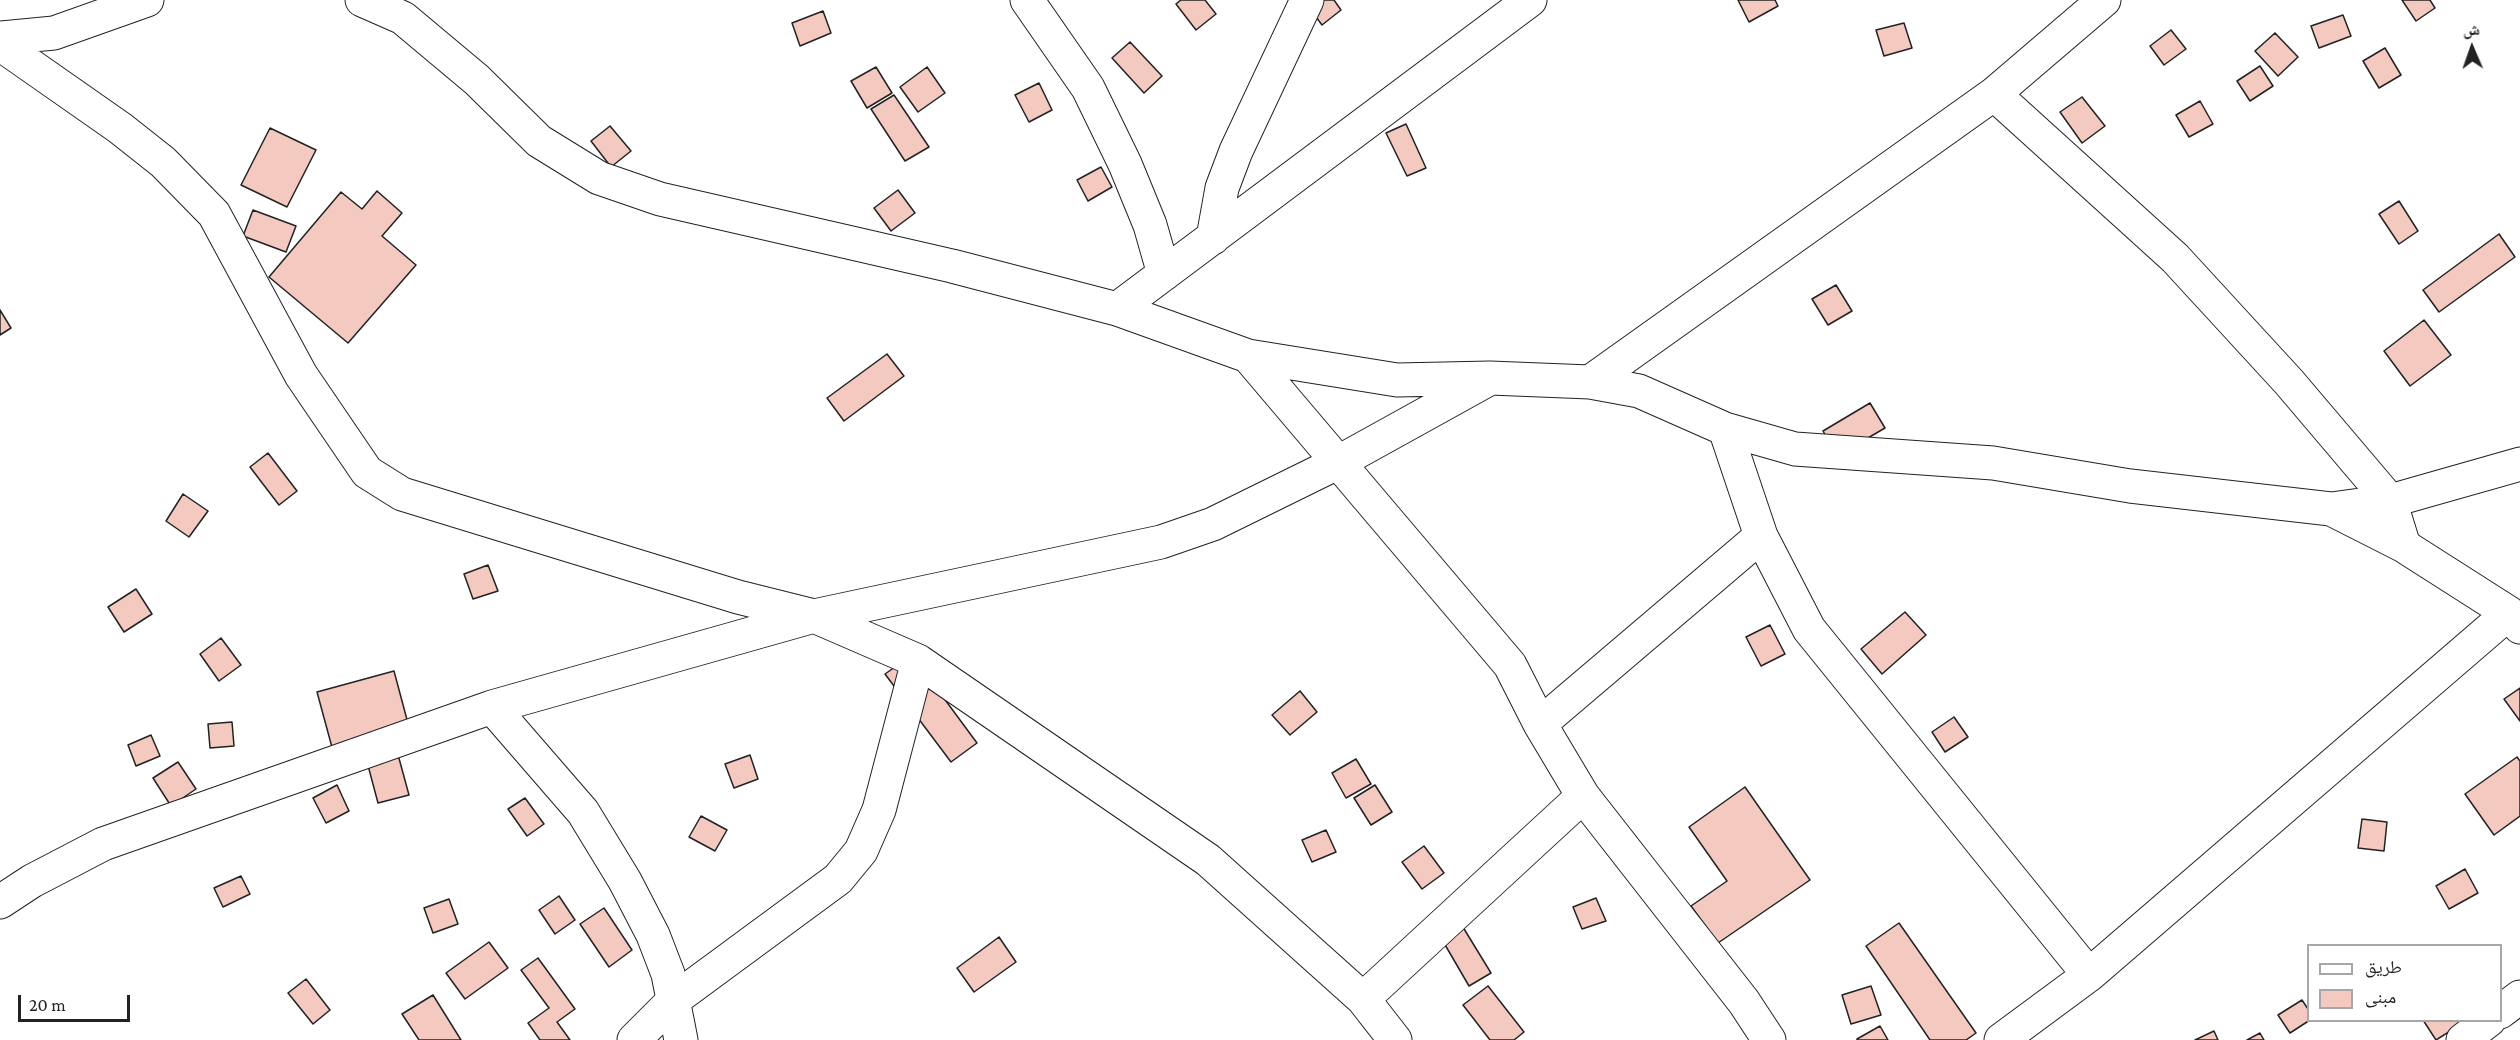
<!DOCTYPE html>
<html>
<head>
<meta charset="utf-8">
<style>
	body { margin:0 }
	#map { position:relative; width:2520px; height:1040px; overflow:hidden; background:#fff; font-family:"Crimson Pro","Noto Naskh Arabic",serif }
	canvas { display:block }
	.legend { position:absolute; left:2307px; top:944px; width:195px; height:78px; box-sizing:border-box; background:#fff; border:2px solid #a7a7a7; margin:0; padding:8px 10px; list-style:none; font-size:18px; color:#222 }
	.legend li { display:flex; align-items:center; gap:12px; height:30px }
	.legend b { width:30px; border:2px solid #a7a7a7 }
	.north { position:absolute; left:2442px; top:18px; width:60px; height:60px; -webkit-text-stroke:4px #fff; paint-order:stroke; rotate:358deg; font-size:16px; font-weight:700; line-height:24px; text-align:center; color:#222 }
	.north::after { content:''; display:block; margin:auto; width:21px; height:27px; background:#222; clip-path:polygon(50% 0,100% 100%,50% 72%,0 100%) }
	.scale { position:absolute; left:18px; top:995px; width:112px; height:27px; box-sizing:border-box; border:3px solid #222; border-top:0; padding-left:8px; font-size:18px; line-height:21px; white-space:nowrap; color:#222; -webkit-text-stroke:4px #fff; paint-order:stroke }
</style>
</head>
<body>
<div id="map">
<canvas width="2520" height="1040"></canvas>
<ul class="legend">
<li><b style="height:8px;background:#fff"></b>طريق</li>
<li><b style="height:16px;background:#f3c9c0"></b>مبنى</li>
</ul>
<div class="north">ش</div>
<div class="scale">20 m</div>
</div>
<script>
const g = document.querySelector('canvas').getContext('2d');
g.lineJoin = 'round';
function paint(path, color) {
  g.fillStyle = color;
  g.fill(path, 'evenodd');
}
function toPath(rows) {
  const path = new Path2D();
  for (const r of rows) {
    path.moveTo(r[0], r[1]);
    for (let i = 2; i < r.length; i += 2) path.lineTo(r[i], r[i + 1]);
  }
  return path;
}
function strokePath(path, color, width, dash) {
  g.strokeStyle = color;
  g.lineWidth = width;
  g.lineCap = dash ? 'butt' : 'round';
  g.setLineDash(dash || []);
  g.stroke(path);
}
const building = toPath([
	[1181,0,1205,0,1216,14,1196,30,1176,4,1181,0],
	[1309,0,1334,0,1341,10,1322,25,1305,2,1309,0],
	[1738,0,1775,0,1778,6,1749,22,1738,0],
	[2402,0,2430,0,2435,8,2416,21,2402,0],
	[823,11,831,33,800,46,792,23,823,11],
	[2343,15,2351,36,2319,48,2311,26,2343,15],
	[1904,23,1912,48,1884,56,1876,30,1904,23],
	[2171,30,2186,49,2164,65,2150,46,2171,30],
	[2275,33,2298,57,2278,76,2255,51,2275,33],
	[1130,42,1162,76,1144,93,1112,58,1130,42],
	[2385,48,2401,75,2379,88,2363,61,2385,48],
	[2260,66,2273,86,2250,101,2237,81,2260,66],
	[876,67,892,93,867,108,851,81,876,67],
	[927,67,945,93,918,112,900,87,927,67],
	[1039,83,1052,110,1029,122,1015,95,1039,83],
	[894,95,929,147,905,161,871,109,894,95],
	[2082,97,2105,126,2082,143,2060,112,2082,97],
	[2200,101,2213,124,2189,137,2176,115,2200,101],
	[1406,124,1426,168,1407,176,1386,133,1406,124],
	[610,126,631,151,611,167,591,141,610,126],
	[270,128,316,150,287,207,241,185,270,128],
	[1101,167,1112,187,1088,201,1077,180,1101,167],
	[898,190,915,213,891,231,874,208,898,190],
	[377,191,402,213,382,236,416,265,348,343,269,277,341,192,362,209,377,191],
	[2399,201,2418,231,2399,244,2379,214,2399,201],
	[253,210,296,226,286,252,243,236,253,210],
	[2499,234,2515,257,2439,312,2423,290,2499,234],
	[1836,285,1852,311,1828,325,1812,299,1836,285],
	[0,310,11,328,0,335,0,310],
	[2424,320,2451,355,2410,386,2384,351,2424,320],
	[887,354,904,376,844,421,827,398,887,354],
	[1870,403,1885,428,1837,456,1823,431,1870,403],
	[268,453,297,491,279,505,250,467,268,453],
	[183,494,208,511,189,537,166,521,183,494],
	[488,565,498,591,473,599,464,574,488,565],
	[136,589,152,614,124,632,108,607,136,589],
	[1905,612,1926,635,1882,674,1861,649,1905,612],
	[1770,625,1785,654,1761,666,1746,637,1770,625],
	[221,638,241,665,219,681,200,654,221,638],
	[912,655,977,743,951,762,885,674,912,655],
	[394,671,414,746,397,751,409,795,378,803,362,743,333,751,317,692,394,671],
	[2520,688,2520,721,2504,699,2520,688],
	[1300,691,1317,712,1290,735,1272,715,1300,691],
	[1954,717,1968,737,1945,752,1932,732,1954,717],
	[232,722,234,746,210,748,208,724,232,722],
	[151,735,160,756,136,766,128,745,151,735],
	[750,755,758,779,734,788,725,764,750,755],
	[2517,757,2520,761,2520,816,2494,835,2465,794,2517,757],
	[1356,759,1371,784,1346,798,1332,773,1356,759],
	[178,762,196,789,171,806,153,778,178,762],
	[337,785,349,811,326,823,313,798,337,785],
	[1375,785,1392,812,1371,825,1354,798,1375,785],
	[1745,787,1810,880,1718,943,1691,906,1727,881,1689,827,1745,787],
	[525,798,544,824,527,836,508,809,525,798],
	[701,816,727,830,715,851,689,837,701,816],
	[2362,819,2387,822,2384,851,2358,848,2362,819],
	[1326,830,1336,852,1312,862,1302,840,1326,830],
	[1424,846,1444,873,1422,889,1402,862,1424,846],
	[2465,869,2478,893,2449,909,2436,886,2465,869],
	[241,876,250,894,223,907,214,888,241,876],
	[559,896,575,920,555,934,539,910,559,896],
	[1596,898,1606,921,1582,929,1573,907,1596,898],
	[449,899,458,924,433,933,424,908,449,899],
	[604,908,632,950,609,967,580,924,604,908],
	[1458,919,1491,973,1469,986,1437,931,1458,919],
	[1899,923,1976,1033,1966,1040,1930,1040,1866,946,1899,923],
	[999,937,1016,962,974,992,957,968,999,937],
	[489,942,508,968,465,999,446,973,489,942],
	[538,958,575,1009,557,1022,570,1040,540,1040,528,1023,549,1008,521,970,538,958],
	[306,979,330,1010,313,1024,288,993,306,979],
	[1488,986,1524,1032,1514,1040,1490,1040,1463,1005,1488,986],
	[1871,986,1881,1015,1851,1024,1842,995,1871,986],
	[433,995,461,1040,419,1040,402,1014,433,995],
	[2302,1000,2308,1009,2310,1020,2290,1033,2278,1015,2302,1000],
	[2423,1020,2468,1020,2436,1040,2423,1020],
	[1880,1026,1888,1040,1857,1040,1857,1039,1880,1026],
	[2214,1031,2218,1040,2195,1040,2214,1031],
	[2260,1033,2264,1040,2247,1040,2260,1033]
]);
paint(building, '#f3c9c0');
strokePath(building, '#222', 1.5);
const minor = toPath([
	[362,0,403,18,477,80,539,141,599,178,660,199,952,266,1117,309,1248,356,1397,380,1490,378,1590,382,1639,391,1725,429,1795,449,1993,463,2130,486,2331,509,2390,501,2520,464],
	[1027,0,1088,88,1125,164,1150,225,1164,274],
	[0,38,54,33,147,0],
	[0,44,120,128,163,162,214,214,301,375,367,472,402,494,738,597,814,616,918,661,1208,860,1363,999,1395,1040],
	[1994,94,2175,258,2289,382,2390,501,2404,546],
	[1213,238,1222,188,1236,151,1307,0],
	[1117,309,1530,0],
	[1248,356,1510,665,1540,724,1583,796,1744,1002,1769,1040],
	[1590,382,1994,94,2104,0],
	[1725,429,1761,536,1809,629,2089,975],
	[2331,509,2404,546,2509,613,2520,627],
	[492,707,583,812,625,881,653,935,668,974,681,1040],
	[1540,724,1761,536],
	[0,902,32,881,103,844,492,707,814,616,1161,542,1213,524,1337,463,1487,380],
	[1363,999,1583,796],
	[2500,1012,2520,997],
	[634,1040,675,999,838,879,861,851,879,810,918,661],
	[2001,1040,2089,975,2509,613],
	[2463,1040,2489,1020]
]);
strokePath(minor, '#222', 35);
strokePath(minor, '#fff', 33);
</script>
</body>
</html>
